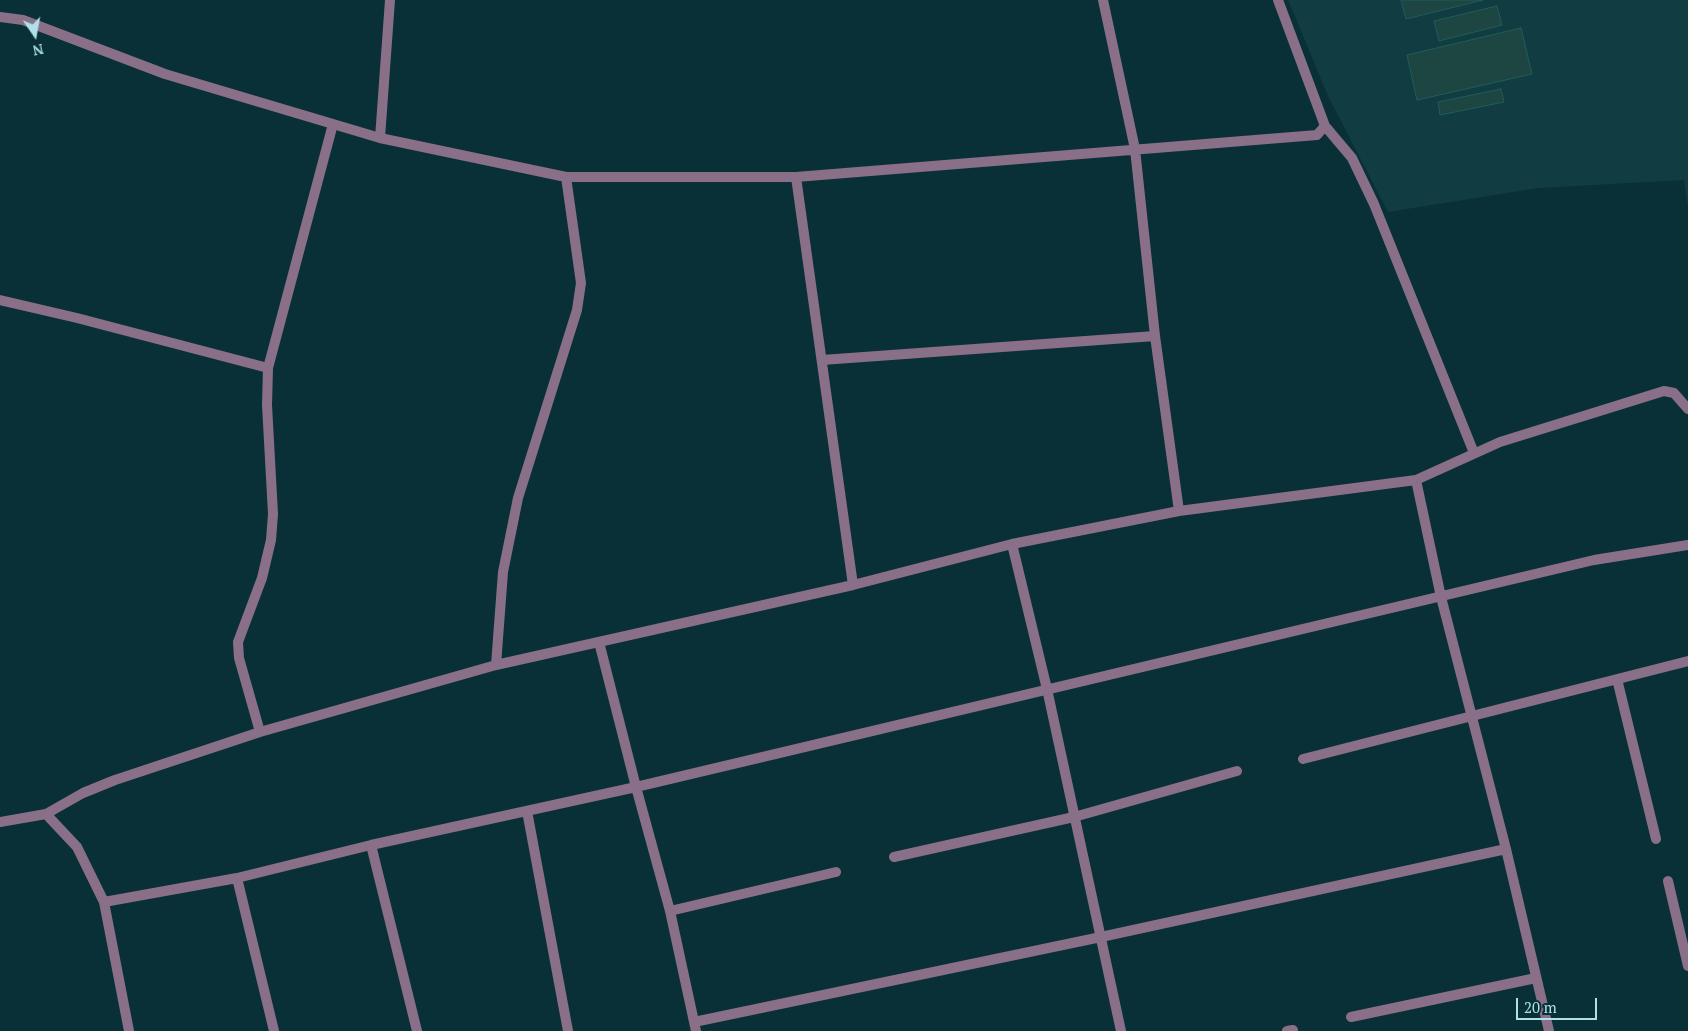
<!DOCTYPE html>
<html>
<head>
<meta charset="utf-8">
<style>
	body { margin:0 }
	#map { position:relative; width:1688px; height:1031px; overflow:hidden; background:#093036; font-family:"PT Serif",serif }
	canvas { display:block }
	.north { position:absolute; left:10px; top:10px; width:50px; height:50px; -webkit-text-stroke:4px #093036; paint-order:stroke; rotate:168deg; font-size:14px; font-weight:700; line-height:20px; text-align:center; color:#aee1e9 }
	.north::after { content:''; display:block; margin:auto; width:18px; height:22px; background:#aee1e9; clip-path:polygon(50% 0,100% 100%,50% 72%,0 100%) }
	.scale { position:absolute; left:1516px; top:998px; width:81px; height:22px; box-sizing:border-box; border:2px solid #aee1e9; border-top:0; padding-left:6px; font-size:15px; line-height:18px; white-space:nowrap; color:#aee1e9; -webkit-text-stroke:4px #093036; paint-order:stroke }
</style>
</head>
<body>
<div id="map">
<canvas width="1688" height="1031"></canvas>
<div class="north">N</div>
<div class="scale">20 m</div>
</div>
<script>
const g = document.querySelector('canvas').getContext('2d');
g.lineJoin = 'round';
function paint(path, color) {
  g.fillStyle = color;
  g.fill(path, 'evenodd');
}
function toPath(rows) {
  const path = new Path2D();
  for (const r of rows) {
    path.moveTo(r[0], r[1]);
    for (let i = 2; i < r.length; i += 2) path.lineTo(r[i], r[i + 1]);
  }
  return path;
}
function strokePath(path, color, width, dash) {
  g.strokeStyle = color;
  g.lineWidth = width;
  g.lineCap = dash ? 'butt' : 'round';
  g.setLineDash(dash || []);
  g.stroke(path);
}
paint(toPath([
	[1288,0,1688,0,1688,207,1684,180,1538,188,1388,212,1328,96]
]), '#113c42');
const building = toPath([
	[1401,0,1483,0,1406,19,1401,0],
	[1497,6,1502,25,1439,41,1434,21,1497,6],
	[1521,28,1532,74,1417,100,1407,55,1521,28],
	[1501,89,1504,102,1440,115,1438,102,1501,89]
]);
paint(building, '#1d4541');
strokePath(building, '#1e5e5a', 1);
strokePath(toPath([
	[1103,0,1135,149,1155,336,1179,511],
	[1278,0,1325,126,1352,158,1374,204,1474,453],
	[0,17,23,20,165,74,380,138,566,177,796,177,1317,135,1325,126],
	[380,138,390,0],
	[796,177,853,585],
	[0,300,77,318,268,368],
	[822,360,1155,336],
	[1416,480,1441,597,1506,849,1549,1031],
	[1012,544,1047,689,1121,1031],
	[599,642,636,787,670,911,696,1031],
	[496,665,853,585,1012,544,1179,511,1416,480,1500,442,1664,391,1674,393,1688,409],
	[1617,679,1656,839],
	[260,732,239,658,238,642,262,578,271,540,273,514,267,405,268,368,333,124],
	[1303,759,1688,661],
	[527,811,568,1031],
	[46,814,83,793,115,780,260,732,496,665,503,572,518,498,577,310,581,283,566,177],
	[0,822,46,814,77,847,104,902,129,1031],
	[371,845,417,1031],
	[894,857,1074,817,1237,771],
	[237,878,274,1031],
	[1668,881,1688,966],
	[104,902,237,878,371,845,636,787,1594,560,1688,545],
	[670,911,836,872],
	[1351,1017,1536,978],
	[694,1022,1101,937,1506,849],
	[1287,1031,1293,1030]
]), '#8a6f89', 10);
</script>
</body>
</html>
